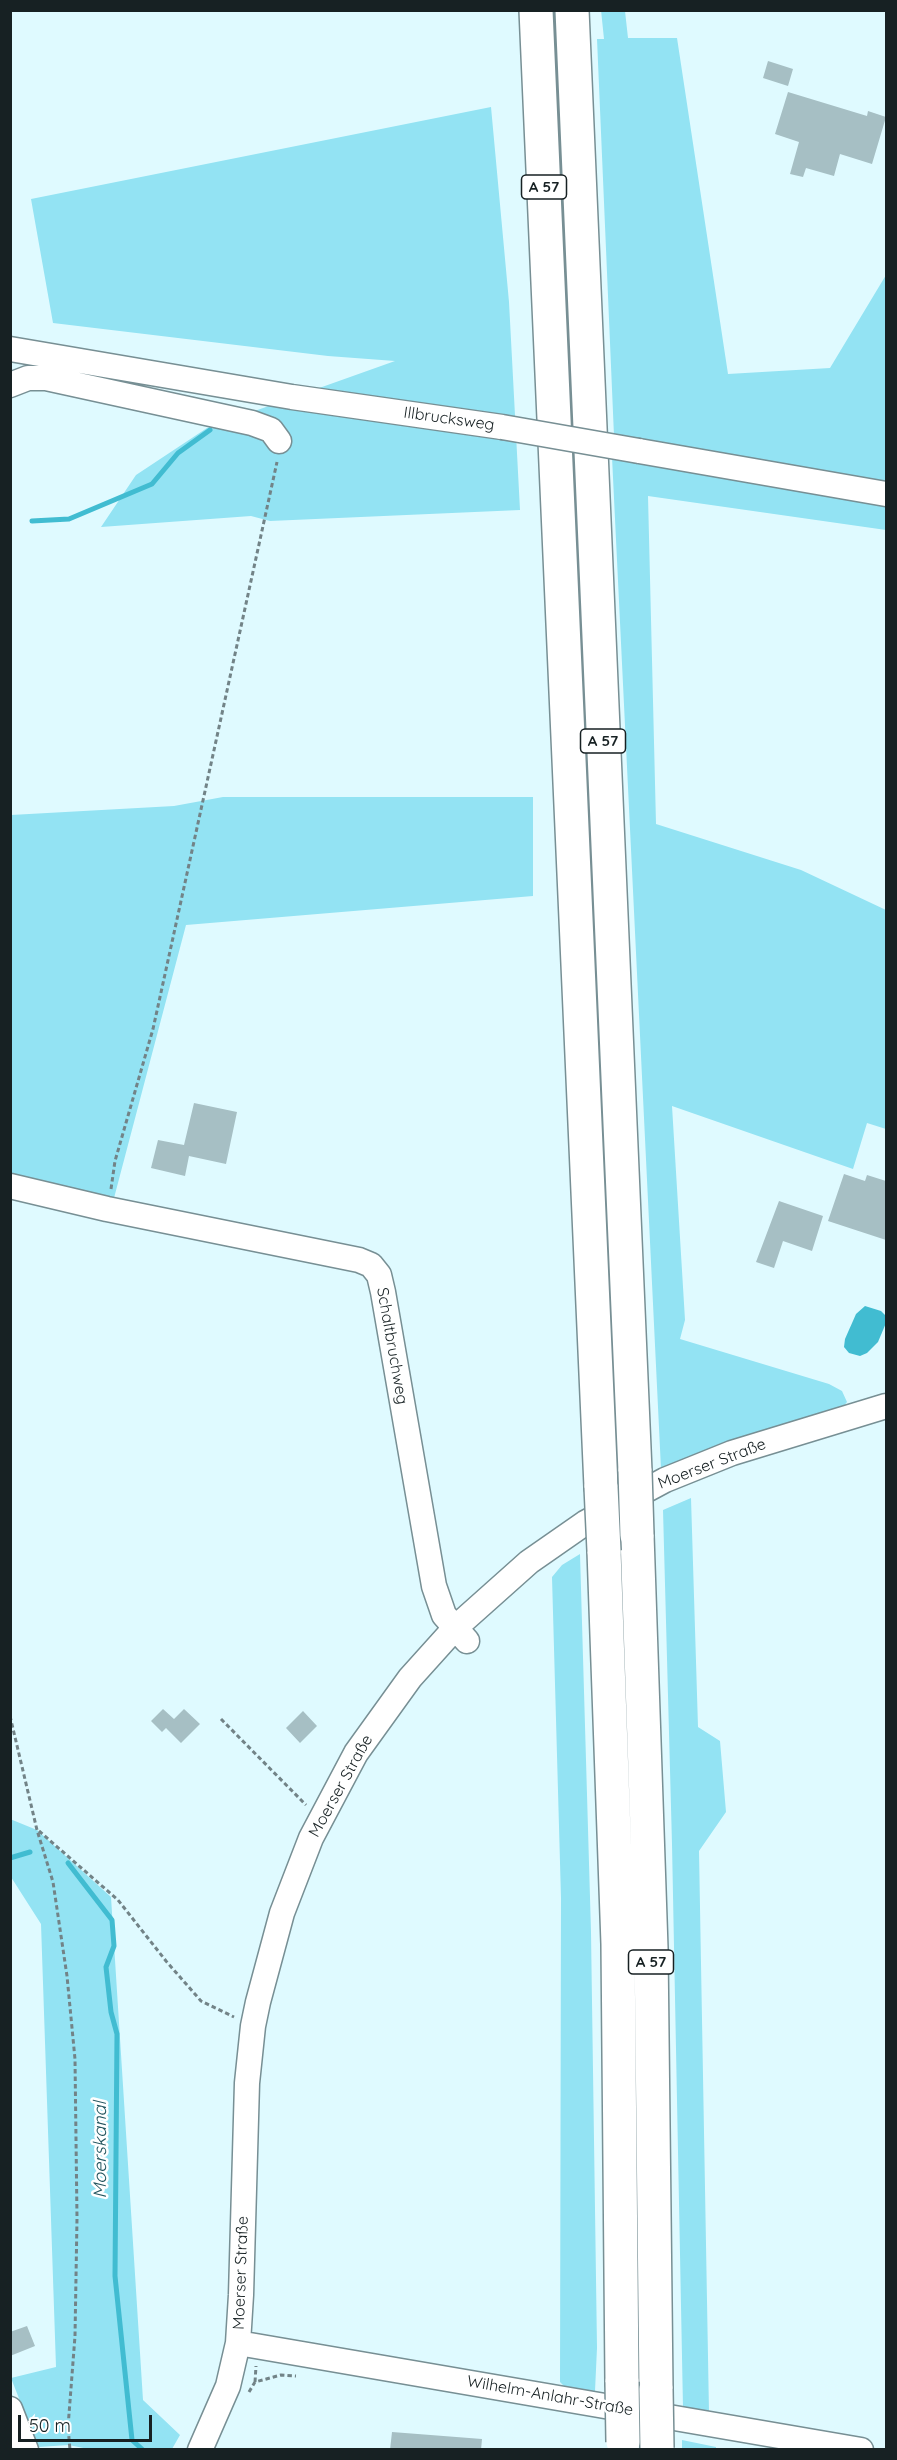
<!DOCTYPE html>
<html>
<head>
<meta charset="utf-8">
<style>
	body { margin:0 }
	#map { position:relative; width:897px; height:2460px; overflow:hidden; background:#dffaff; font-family:Quicksand,sans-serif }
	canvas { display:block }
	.frame { position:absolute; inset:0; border:12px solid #172123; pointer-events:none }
	.scale { position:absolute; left:18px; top:2415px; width:134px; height:27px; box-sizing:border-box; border:3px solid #172123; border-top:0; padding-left:8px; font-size:18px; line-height:21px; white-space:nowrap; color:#172123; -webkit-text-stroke:4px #fff; paint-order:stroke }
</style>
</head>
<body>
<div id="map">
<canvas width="897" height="2460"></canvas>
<div class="frame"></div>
<div class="scale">50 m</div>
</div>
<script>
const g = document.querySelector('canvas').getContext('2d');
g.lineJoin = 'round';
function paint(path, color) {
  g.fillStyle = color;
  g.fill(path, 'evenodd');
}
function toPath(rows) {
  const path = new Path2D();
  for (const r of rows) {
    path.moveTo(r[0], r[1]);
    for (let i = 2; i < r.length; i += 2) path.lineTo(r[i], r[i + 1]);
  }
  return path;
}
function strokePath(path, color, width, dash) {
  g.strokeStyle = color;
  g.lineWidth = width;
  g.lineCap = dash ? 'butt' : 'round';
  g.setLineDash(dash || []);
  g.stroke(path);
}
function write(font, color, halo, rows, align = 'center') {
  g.font = font + ' Quicksand,sans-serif';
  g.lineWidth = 5;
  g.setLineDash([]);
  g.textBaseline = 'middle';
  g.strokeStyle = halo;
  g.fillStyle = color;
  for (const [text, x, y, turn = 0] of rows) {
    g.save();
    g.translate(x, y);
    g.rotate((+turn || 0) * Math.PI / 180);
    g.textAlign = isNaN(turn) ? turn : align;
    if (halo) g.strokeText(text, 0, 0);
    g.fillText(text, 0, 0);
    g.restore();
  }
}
paint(toPath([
	[601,10,625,11,628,38,677,38,728,374,830,368,886,275,886,485,614,436,597,39,604,39],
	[491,107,509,302,520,510,270,521,251,516,101,527,136,475,207,428,395,361,328,356,53,323,31,199],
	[612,457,886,502,886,530,648,496,656,824,801,870,886,910,886,1129,867,1123,853,1169,672,1106,685,1320,680,1339,829,1384,842,1391,847,1402,843,1407,742,1437,661,1469],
	[223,797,533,797,533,896,186,925,114,1198,11,1180,11,815,174,806],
	[691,1498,698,1727,720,1741,726,1812,699,1851,709,2413,683,2408,672,1844,663,1510],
	[580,1554,591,1932,597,2348,595,2391,591,2393,567,2389,560,2382,561,1898,552,1577,562,1565],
	[10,1819,37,1830,111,1897,143,2400,180,2435,172,2449,88,2449,69,2445,38,2447,11,2378,56,2367,41,1924,11,1877],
	[682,2440,716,2447,716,2449,682,2449]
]), '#93e3f3');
paint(toPath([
	[865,1306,881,1311,885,1315,886,1323,878,1342,867,1353,860,1356,849,1353,844,1347,845,1339,856,1314]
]), '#41bcd1');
strokePath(toPath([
	[32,521,69,519,152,484,178,453,210,430],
	[10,1858,30,1852],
	[68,1863,112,1920,114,1946,106,1967,111,2012,117,2034,115,2276,132,2440,143,2450]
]), '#41bcd1', 5);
paint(toPath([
	[768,61,793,69,788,86,763,78],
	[788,92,867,116,868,111,886,117,872,164,840,154,834,176,806,168,803,177,790,174,799,142,775,134],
	[194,1103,237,1112,226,1164,189,1156,185,1176,151,1168,158,1140,184,1145],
	[844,1174,865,1181,867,1175,886,1181,886,1240,828,1221],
	[779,1201,823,1216,812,1251,783,1241,774,1268,756,1262],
	[163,1709,174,1719,184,1709,200,1724,181,1743,166,1728,162,1732,151,1721],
	[303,1711,317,1726,300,1743,286,1728],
	[27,2326,35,2346,10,2356,10,2332],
	[392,2432,482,2439,481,2450,390,2450]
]), '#a6bfc4');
const minor = toPath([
	[10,349,292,397,502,427],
	[10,385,28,378,46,378,252,423,271,430,279,441],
	[639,451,886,494],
	[10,1186,107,1209,359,1260,371,1265,379,1275,383,1292,434,1586,444,1615,467,1641],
	[238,2343,861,2450],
	[10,2409,26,2450],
	[200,2450,228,2386,238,2343,241,2295,247,2083,253,2026,258,2002,282,1913,311,1838,356,1753,410,1678,455,1628,529,1562,585,1523,665,1480,732,1453,886,1406]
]);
const highway = toPath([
	[536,10,601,1487],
	[572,10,635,1471],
	[637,1535,651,1948,656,2389],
	[604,1551,618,1944,622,2382]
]);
strokePath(minor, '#778f94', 27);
strokePath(highway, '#778f94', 36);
strokePath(toPath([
	[111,1189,115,1161,153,1029,277,462],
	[10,1716,37,1830,53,1882,67,1976,75,2059,77,2218,75,2336,68,2427,70,2450],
	[221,1719,306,1805],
	[39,1831,118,1900,166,1961,201,2001,234,2017],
	[255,2382,256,2366],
	[249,2392,255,2382,281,2375,296,2376]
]), '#728387', 3, [4.5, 3]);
strokePath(minor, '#fff', 24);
strokePath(highway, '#fff', 33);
const minorBridge = toPath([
	[502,427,639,451]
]);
const highwayBridge = toPath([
	[635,1471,637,1535],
	[601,1487,604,1551],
	[622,2382,623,2442],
	[656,2389,657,2448]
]);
strokePath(minorBridge, '#778f94', 27, []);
strokePath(highwayBridge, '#778f94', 36, []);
strokePath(minorBridge, '#fff', 24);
strokePath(highwayBridge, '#fff', 33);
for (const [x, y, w] of [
	[544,187,45],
	[603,741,45],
	[651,1962,45]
]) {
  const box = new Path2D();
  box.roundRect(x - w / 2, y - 12, w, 24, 4.5);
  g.fillStyle = '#fff';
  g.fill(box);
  strokePath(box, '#172123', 1.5);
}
write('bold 15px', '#172123', null, [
	["A 57",544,187],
	["A 57",603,741],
	["A 57",651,1962]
]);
write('16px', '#172123', '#fff', [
	["Illbrucksweg",449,419,8],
	["Schaltbruchweg",392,1346,80],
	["Moerser Straße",712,1464,-21],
	["Moerser Straße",341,1786,-61],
	["Moerser Straße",241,2273,-88],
	["Wilhelm-Anlahr-Straße",550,2396,10]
]);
write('italic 18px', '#23565f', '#fff', [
	["Moerskanal",101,2150,-90]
]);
</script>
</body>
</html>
